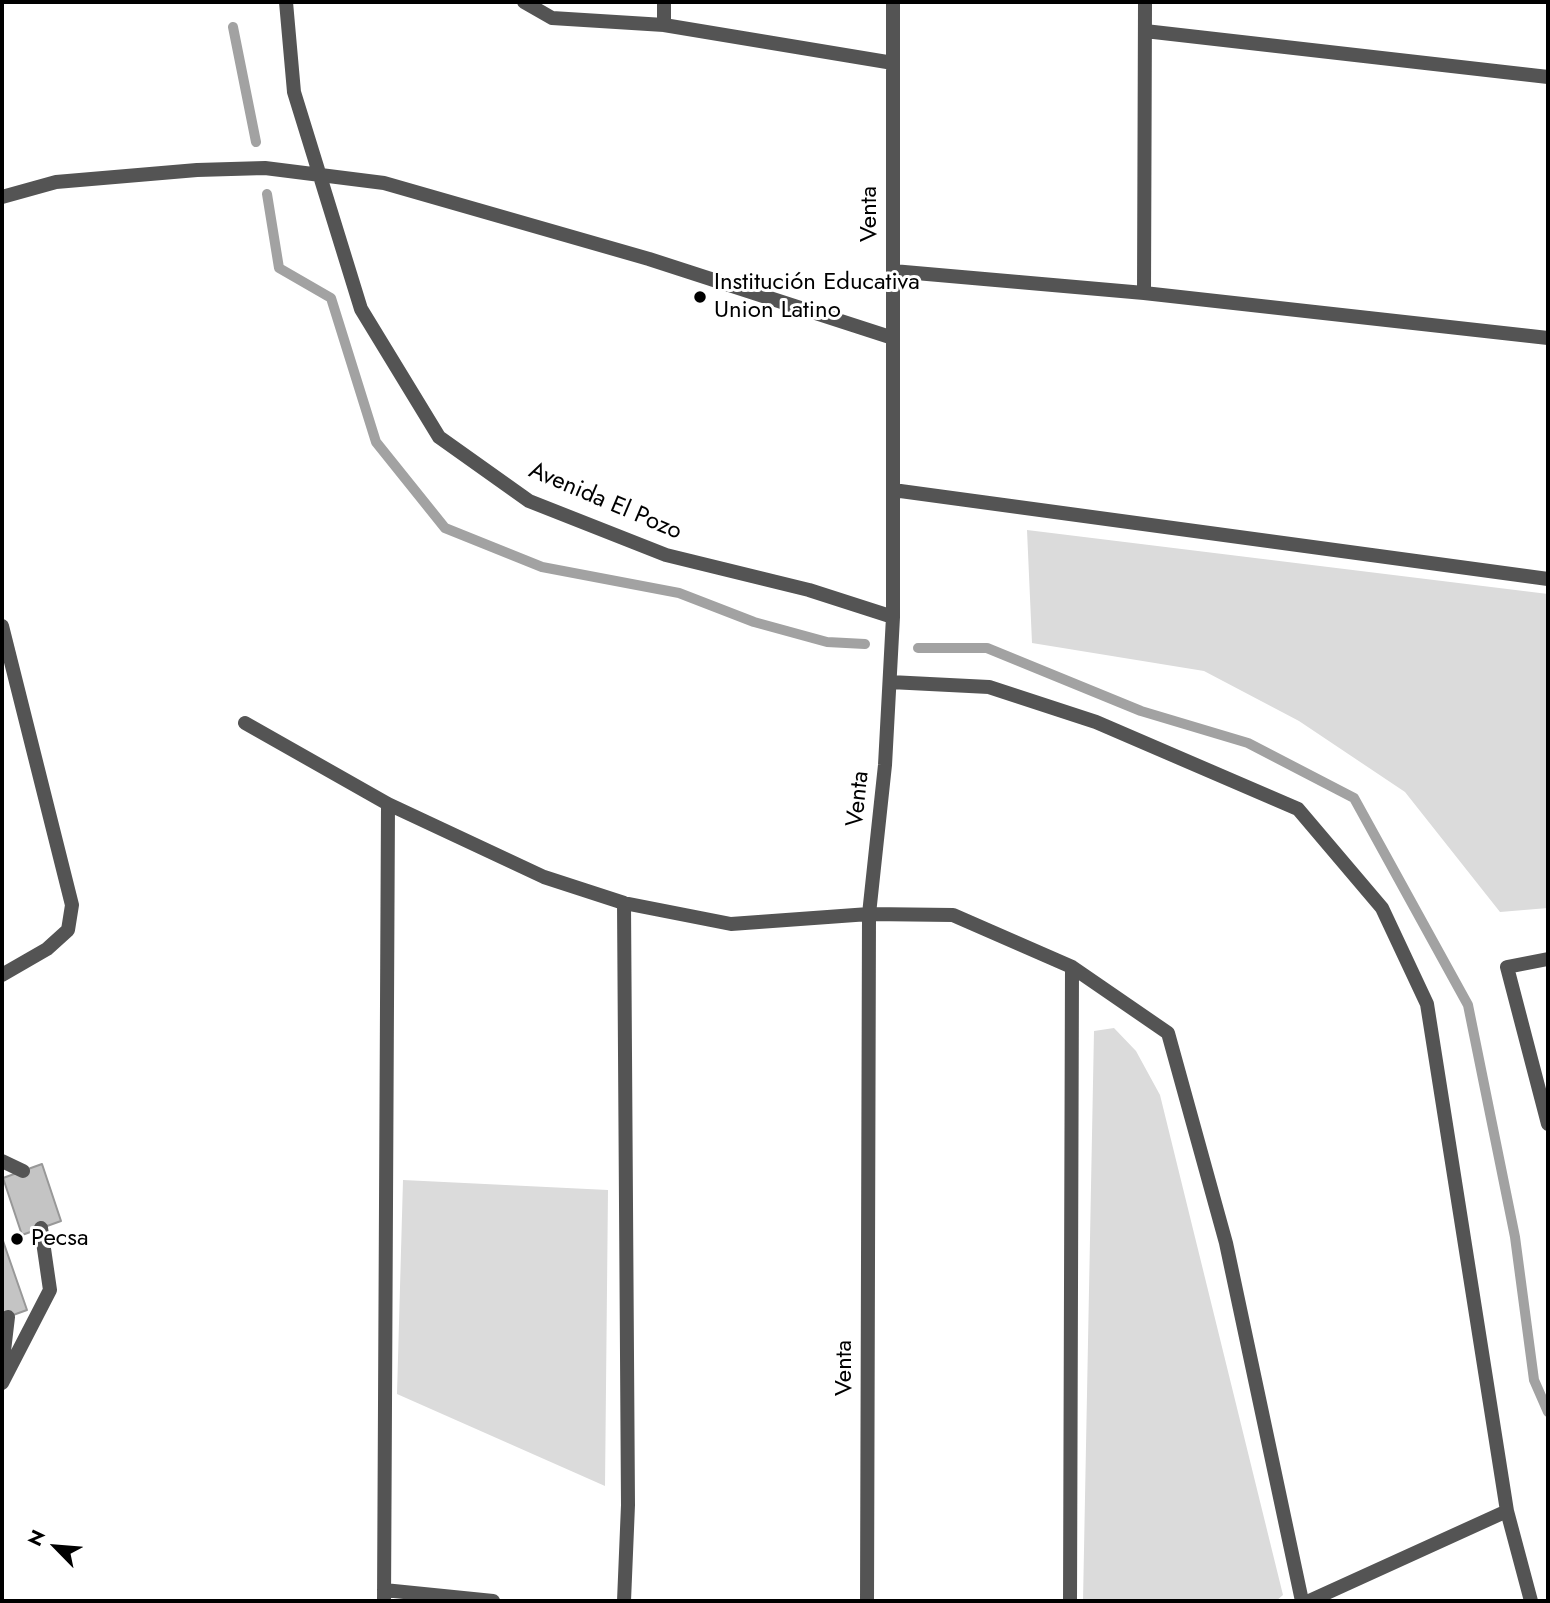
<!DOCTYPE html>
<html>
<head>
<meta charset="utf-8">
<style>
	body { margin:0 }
	#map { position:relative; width:1550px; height:1603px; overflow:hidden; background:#fff; font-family:Jost,sans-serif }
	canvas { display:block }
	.frame { position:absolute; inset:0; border:4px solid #000; pointer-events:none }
	.north { position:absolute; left:21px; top:1512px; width:70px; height:70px; -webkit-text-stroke:5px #fff; paint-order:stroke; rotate:295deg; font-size:19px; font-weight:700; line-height:28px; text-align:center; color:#000 }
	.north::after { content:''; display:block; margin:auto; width:24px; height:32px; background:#000; clip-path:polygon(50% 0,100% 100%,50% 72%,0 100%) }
</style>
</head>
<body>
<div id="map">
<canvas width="1550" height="1603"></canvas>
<div class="frame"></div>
<div class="north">N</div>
</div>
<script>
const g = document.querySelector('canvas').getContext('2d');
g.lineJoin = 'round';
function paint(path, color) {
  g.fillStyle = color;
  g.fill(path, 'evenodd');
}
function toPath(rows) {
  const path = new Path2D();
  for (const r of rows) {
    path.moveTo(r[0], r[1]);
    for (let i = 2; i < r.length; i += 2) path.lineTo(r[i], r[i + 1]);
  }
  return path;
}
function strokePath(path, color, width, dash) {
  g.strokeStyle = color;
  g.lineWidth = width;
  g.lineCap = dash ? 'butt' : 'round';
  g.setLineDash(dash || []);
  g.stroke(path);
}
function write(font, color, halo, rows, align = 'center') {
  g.font = font + ' Jost,sans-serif';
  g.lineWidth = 6;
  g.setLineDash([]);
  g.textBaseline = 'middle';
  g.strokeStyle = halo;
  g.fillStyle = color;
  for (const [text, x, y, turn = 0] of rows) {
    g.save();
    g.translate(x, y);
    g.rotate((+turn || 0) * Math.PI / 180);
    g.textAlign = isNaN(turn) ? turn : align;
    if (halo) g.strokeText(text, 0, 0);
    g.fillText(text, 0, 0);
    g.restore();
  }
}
paint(toPath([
	[1027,530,1548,594,1548,908,1500,912,1405,792,1299,721,1204,671,1032,643],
	[1114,1028,1136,1051,1160,1095,1283,1595,1276,1601,1083,1601,1094,1031],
	[403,1180,608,1190,605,1486,397,1394]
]), '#dbdbdb');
strokePath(toPath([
	[233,27,256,142],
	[267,194,279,268,331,298,376,442,445,528,542,567,679,593,754,622,827,642,865,644],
	[918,648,987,648,1141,711,1248,743,1354,798,1468,1005,1515,1237,1534,1380,1548,1412]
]), '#a2a2a2', 10);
const building = toPath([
	[42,1164,61,1221,22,1235,3,1178,42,1164],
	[2,1238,27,1310,2,1319,2,1238]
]);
paint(building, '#c4c4c4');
strokePath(building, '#989898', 2);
strokePath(toPath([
	[2,1161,23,1171],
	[2,1368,8,1317],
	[2,1383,50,1290,41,1228]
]), '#545454', 14);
strokePath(toPath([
	[286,2,294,92,361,309,439,437,529,501,666,555,809,590,893,617],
	[524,2,552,18,664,25,893,63],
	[664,2,664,25],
	[1145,31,1548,77],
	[2,197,56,182,197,170,265,168,384,183,649,259,893,338],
	[893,271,1144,293,1548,338],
	[1144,293,1145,2],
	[893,490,1548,579],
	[2,626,72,905,68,930,47,949,2,975],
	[890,682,989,687,1096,722,1298,809,1382,908,1427,1004,1507,1511,1531,1601],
	[245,723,388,804,544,877,624,903,731,924,869,914,953,915,1072,967,1168,1033,1226,1243,1302,1601],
	[1548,959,1507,967,1548,1124],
	[384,1590,493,1601],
	[384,1601,388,804],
	[624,1601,628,1505,624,903],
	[867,1601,869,914,885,765,893,617,893,2],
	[1070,1601,1072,967],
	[1309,1601,1507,1511]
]), '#545454', 14);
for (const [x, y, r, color] of [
	[700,297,7,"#000"],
	[17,1239,7,"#000"]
]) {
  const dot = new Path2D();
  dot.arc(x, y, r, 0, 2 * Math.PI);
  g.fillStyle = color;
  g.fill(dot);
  strokePath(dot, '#fff', 2.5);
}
write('24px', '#000', '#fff', [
	["Venta",870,214,-90],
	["Avenida El Pozo",605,502,23],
	["Venta",859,799,-84],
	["Venta",845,1368,-90]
]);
write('24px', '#000', '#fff', [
	["Institución Educativa",714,283],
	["Union Latino",714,311],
	["Pecsa",31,1239]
], 'left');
</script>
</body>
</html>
